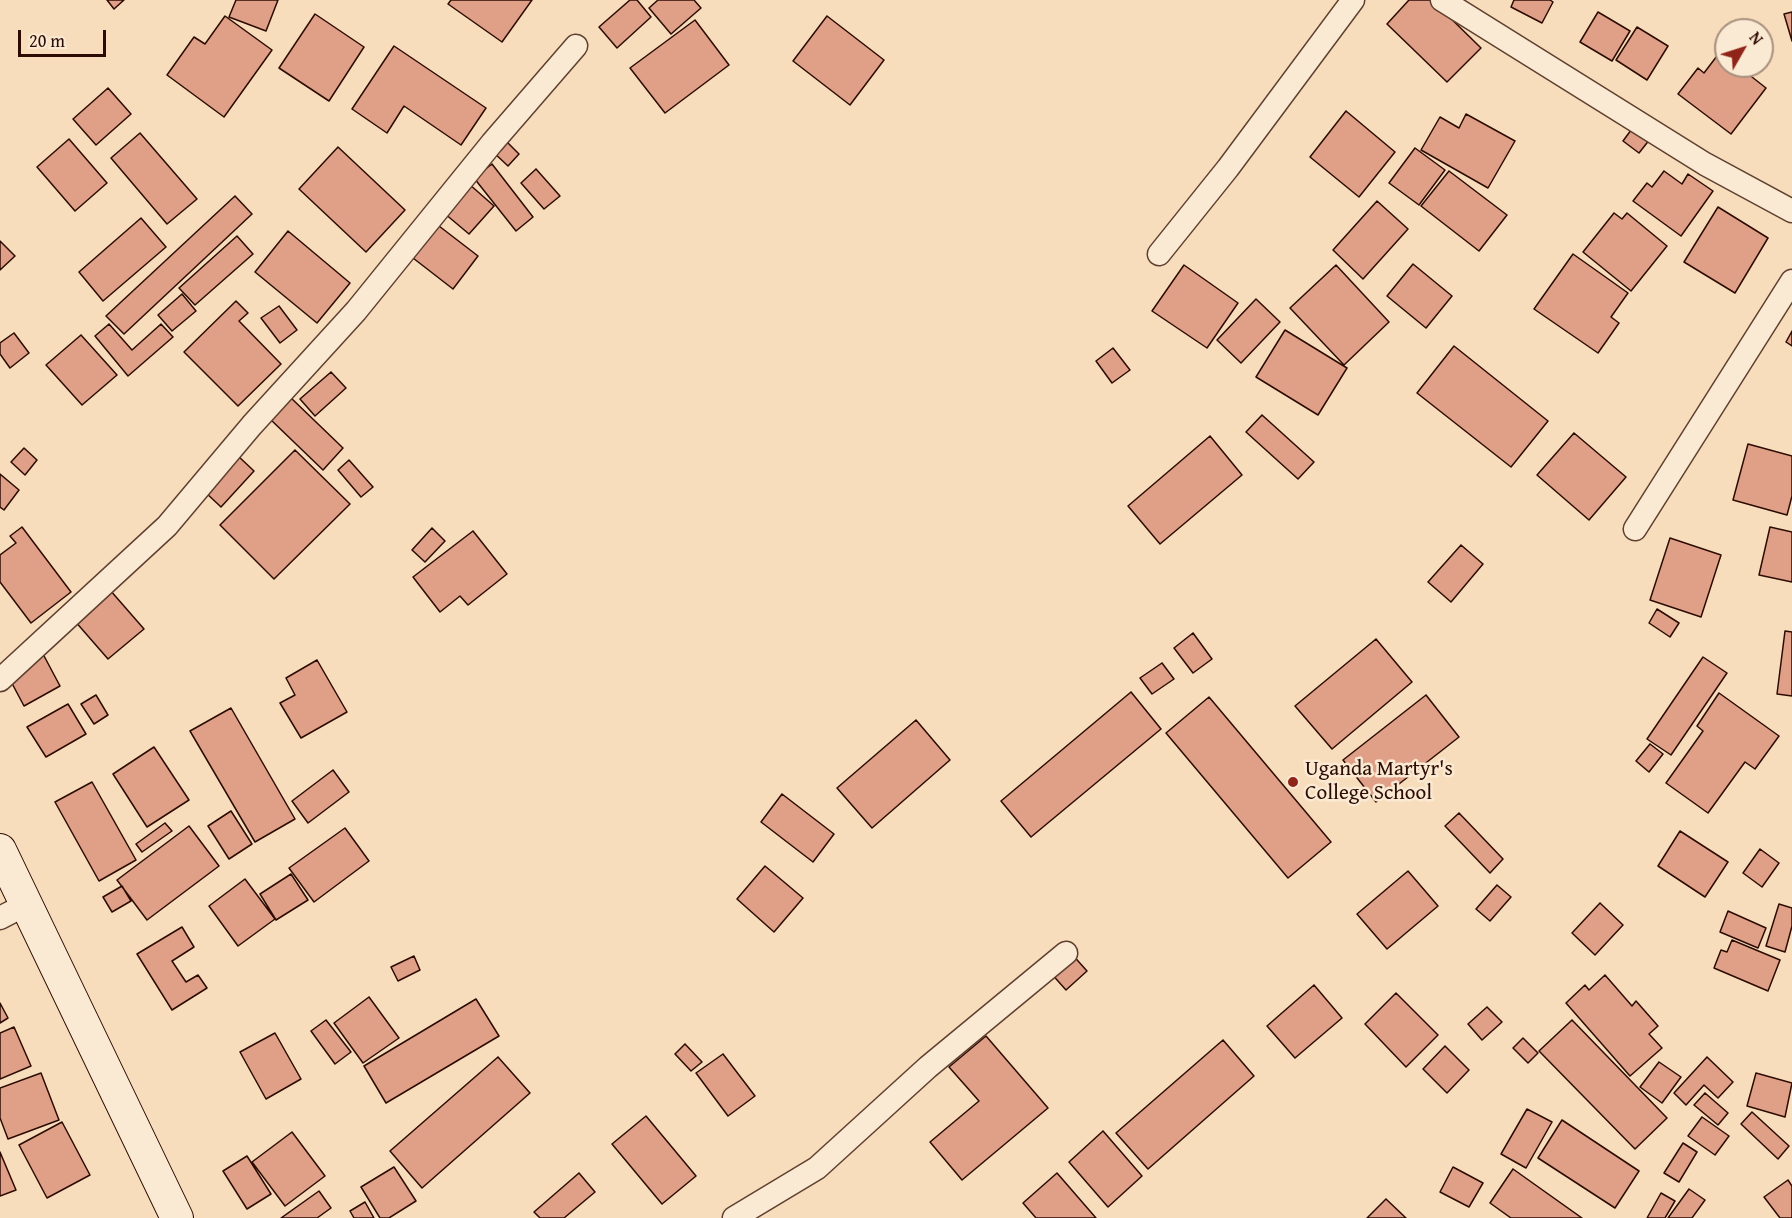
<!DOCTYPE html>
<html>
<head>
<meta charset="utf-8">
<style>
	body { margin:0 }
	#map { position:relative; width:1792px; height:1218px; overflow:hidden; background:#f7ddbb; font-family:"Gentium Book Plus",serif }
	canvas { display:block }
	.north { position:absolute; left:1714px; top:18px; width:60px; height:60px; box-sizing:border-box; background:#fae9d3; border:2px solid #a8907f; border-radius:50%; rotate:51deg; font-size:16px; font-weight:700; line-height:24px; text-align:center; color:#2c0b02 }
	.north::after { content:''; display:block; margin:auto; width:21px; height:27px; background:#8f2418; clip-path:polygon(50% 0,100% 100%,50% 72%,0 100%) }
	.scale { position:absolute; left:18px; top:30px; width:88px; height:27px; box-sizing:border-box; border:3px solid #2c0b02; border-top:0; padding-left:8px; font-size:18px; line-height:21px; white-space:nowrap; color:#2c0b02; -webkit-text-stroke:4px #fae9d3; paint-order:stroke }
</style>
</head>
<body>
<div id="map">
<canvas width="1792" height="1218"></canvas>
<div class="north">N</div>
<div class="scale">20 m</div>
</div>
<script>
const g = document.querySelector('canvas').getContext('2d');
g.lineJoin = 'round';
function paint(path, color) {
  g.fillStyle = color;
  g.fill(path, 'evenodd');
}
function toPath(rows) {
  const path = new Path2D();
  for (const r of rows) {
    path.moveTo(r[0], r[1]);
    for (let i = 2; i < r.length; i += 2) path.lineTo(r[i], r[i + 1]);
  }
  return path;
}
function strokePath(path, color, width, dash) {
  g.strokeStyle = color;
  g.lineWidth = width;
  g.lineCap = dash ? 'butt' : 'round';
  g.setLineDash(dash || []);
  g.stroke(path);
}
function write(font, color, halo, rows, align = 'center') {
  g.font = font + ' "Gentium Book Plus",serif';
  g.lineWidth = 5;
  g.setLineDash([]);
  g.textBaseline = 'middle';
  g.strokeStyle = halo;
  g.fillStyle = color;
  for (const [text, x, y, turn = 0] of rows) {
    g.save();
    g.translate(x, y);
    g.rotate((+turn || 0) * Math.PI / 180);
    g.textAlign = isNaN(turn) ? turn : align;
    if (halo) g.strokeText(text, 0, 0);
    g.fillText(text, 0, 0);
    g.restore();
  }
}
const building = toPath([
	[107,0,124,0,114,9,107,0],
	[236,0,278,0,266,31,229,17,236,0],
	[451,0,532,0,502,42,448,4,451,0],
	[630,0,637,0,651,17,617,48,599,27,630,0],
	[658,0,694,0,701,8,671,34,649,8,658,0],
	[1409,0,1432,0,1481,48,1447,82,1387,24,1409,0],
	[1514,0,1550,0,1553,2,1542,23,1511,7,1514,0],
	[1598,12,1630,31,1612,61,1580,42,1598,12],
	[1792,12,1792,41,1784,14,1792,12],
	[315,14,364,47,329,101,279,68,315,14],
	[225,16,272,50,224,117,167,75,194,37,205,44,225,16],
	[827,16,884,60,850,105,793,61,827,16],
	[695,20,729,65,665,113,630,68,695,20],
	[1637,27,1668,46,1647,80,1616,60,1637,27],
	[394,46,486,108,461,145,404,106,387,133,352,109,394,46],
	[1720,52,1726,57,1726,66,1738,66,1766,88,1731,134,1678,94,1698,68,1704,73,1720,52],
	[108,88,131,114,96,145,73,119,108,88],
	[1346,111,1395,152,1359,197,1310,157,1346,111],
	[1466,114,1515,141,1488,188,1421,150,1440,117,1459,128,1466,114],
	[1637,122,1654,134,1639,153,1623,141,1637,122],
	[140,133,197,199,167,224,111,158,140,133],
	[503,138,519,154,508,166,491,150,503,138],
	[69,139,107,183,75,211,37,167,69,139],
	[338,147,405,210,366,252,299,189,338,147],
	[1415,148,1445,170,1419,205,1389,183,1415,148],
	[492,164,533,217,516,231,474,178,492,164],
	[536,169,560,196,544,209,521,183,536,169],
	[1449,171,1507,215,1479,251,1421,206,1449,171],
	[1664,171,1682,184,1688,174,1713,191,1681,236,1633,201,1647,183,1652,187,1664,171],
	[469,184,494,206,469,234,444,213,469,184],
	[235,196,252,214,124,334,106,316,235,196],
	[1377,201,1408,229,1363,279,1333,250,1377,201],
	[1718,207,1768,238,1735,293,1684,262,1718,207],
	[1614,213,1622,219,1627,213,1667,246,1631,291,1583,252,1614,213],
	[141,218,166,247,103,301,79,272,141,218],
	[439,226,478,256,453,289,413,258,439,226],
	[288,231,350,283,317,323,255,272,288,231],
	[237,236,253,254,195,305,179,288,237,236],
	[0,241,15,256,0,270,0,241],
	[1573,254,1628,293,1611,317,1619,323,1598,353,1534,309,1573,254],
	[1413,264,1452,296,1426,328,1387,296,1413,264],
	[1184,265,1238,303,1207,348,1152,311,1184,265],
	[1336,265,1389,322,1344,365,1290,308,1336,265],
	[182,294,196,311,172,331,158,315,182,294],
	[1256,299,1280,322,1241,363,1217,340,1256,299],
	[236,301,248,313,239,321,281,364,238,406,184,352,236,301],
	[279,306,297,330,280,343,261,318,279,306],
	[109,324,132,350,161,324,173,337,128,376,95,336,109,324],
	[1285,330,1347,368,1318,415,1256,377,1285,330],
	[1792,331,1792,346,1786,342,1792,331],
	[14,333,29,353,10,368,0,354,0,343,14,333],
	[81,335,117,375,82,405,46,365,81,335],
	[1454,346,1548,421,1511,467,1417,393,1454,346],
	[1113,348,1130,370,1112,383,1096,361,1113,348],
	[331,372,346,388,315,416,300,399,331,372],
	[290,397,343,448,323,470,270,419,290,397],
	[1262,415,1314,462,1298,479,1246,432,1262,415],
	[1574,433,1626,477,1589,520,1537,475,1574,433],
	[1210,436,1242,475,1160,544,1128,506,1210,436],
	[1748,444,1792,456,1792,496,1787,515,1733,500,1748,444],
	[24,448,37,460,25,475,11,462,24,448],
	[295,450,350,504,274,579,220,525,295,450],
	[237,455,254,471,221,507,204,491,237,455],
	[349,460,373,487,361,497,338,470,349,460],
	[0,474,19,490,4,510,0,507,0,474],
	[22,527,71,592,31,623,0,582,0,555,16,543,10,536,22,527],
	[1770,527,1792,532,1792,582,1759,575,1770,527],
	[432,528,445,541,425,562,412,550,432,528],
	[473,531,507,574,468,605,460,596,440,612,413,577,473,531],
	[1670,538,1721,555,1701,617,1650,600,1670,538],
	[1461,545,1483,564,1451,602,1428,582,1461,545],
	[110,590,144,629,108,659,74,620,110,590],
	[1657,609,1679,623,1670,637,1649,623,1657,609],
	[1785,631,1792,632,1792,696,1777,694,1785,631],
	[1193,633,1212,659,1193,673,1174,648,1193,633],
	[1376,639,1412,682,1332,749,1295,706,1376,639],
	[43,654,60,686,24,706,7,674,43,654],
	[1703,657,1727,673,1671,755,1647,739,1703,657],
	[317,660,347,712,301,738,280,703,295,695,286,678,317,660],
	[1162,663,1174,679,1152,694,1140,678,1162,663],
	[1131,692,1161,729,1031,837,1001,801,1131,692],
	[1719,693,1779,736,1755,769,1745,762,1708,813,1666,783,1703,731,1697,726,1719,693],
	[96,695,108,715,94,724,81,704,96,695],
	[1426,695,1459,737,1376,802,1343,760,1426,695],
	[1209,697,1331,842,1288,878,1166,733,1209,697],
	[68,704,86,734,46,757,27,727,68,704],
	[231,708,295,819,255,842,190,731,231,708],
	[916,720,950,760,872,828,837,788,916,720],
	[1650,744,1663,754,1649,772,1636,761,1650,744],
	[154,747,189,800,147,827,113,774,154,747],
	[333,770,349,792,308,823,292,801,333,770],
	[92,782,136,860,99,881,55,802,92,782],
	[782,794,834,834,813,862,761,822,782,794],
	[231,811,252,844,229,859,208,826,231,811],
	[1459,813,1503,859,1490,873,1445,826,1459,813],
	[165,823,172,831,142,852,136,844,165,823],
	[189,826,219,866,147,920,117,880,189,826],
	[345,828,369,861,314,902,289,868,345,828],
	[1680,831,1728,862,1705,897,1658,866,1680,831],
	[1760,849,1779,863,1762,887,1743,873,1760,849],
	[765,866,803,898,774,932,737,899,765,866],
	[1408,871,1438,906,1387,949,1357,914,1408,871],
	[291,874,308,900,276,920,260,894,291,874],
	[245,879,275,919,238,946,209,906,245,879],
	[1497,885,1511,897,1490,921,1476,909,1497,885],
	[122,886,131,901,112,912,103,897,122,886],
	[1600,903,1623,925,1595,955,1572,933,1600,903],
	[1779,904,1792,908,1792,926,1785,952,1766,946,1779,904],
	[1728,911,1766,928,1758,948,1720,932,1728,911],
	[182,927,194,947,172,961,186,982,198,975,207,988,172,1010,137,954,182,927],
	[1732,940,1780,960,1768,991,1714,968,1721,950,1727,952,1732,940],
	[1070,952,1087,971,1066,990,1049,971,1070,952],
	[414,956,420,970,398,981,391,967,414,956],
	[1605,975,1632,1006,1636,1001,1658,1026,1649,1034,1662,1048,1630,1076,1566,1003,1585,985,1589,990,1605,975],
	[1314,985,1342,1018,1295,1058,1267,1026,1314,985],
	[1396,993,1438,1035,1406,1067,1365,1024,1396,993],
	[369,997,399,1038,363,1063,334,1023,369,997],
	[476,999,499,1036,386,1103,364,1066,476,999],
	[0,1003,8,1018,0,1023,0,1003],
	[1487,1007,1502,1022,1482,1040,1468,1024,1487,1007],
	[326,1020,351,1052,335,1064,311,1031,326,1020],
	[1572,1020,1667,1118,1635,1149,1539,1051,1572,1020],
	[14,1027,31,1066,0,1079,0,1033,14,1027],
	[275,1033,301,1079,266,1099,240,1052,275,1033],
	[986,1036,1048,1108,962,1180,930,1142,979,1101,949,1067,986,1036],
	[1523,1038,1538,1053,1528,1063,1513,1048,1523,1038],
	[1223,1040,1254,1076,1148,1169,1116,1133,1223,1040],
	[685,1044,702,1062,691,1071,675,1054,685,1044],
	[1445,1046,1469,1070,1447,1093,1423,1069,1445,1046],
	[723,1054,755,1096,728,1116,696,1073,723,1054],
	[498,1057,530,1093,422,1188,390,1151,498,1057],
	[1707,1057,1733,1082,1718,1098,1704,1085,1686,1105,1674,1093,1707,1057],
	[1659,1062,1681,1077,1662,1103,1640,1087,1659,1062],
	[41,1073,59,1120,8,1139,0,1118,0,1088,41,1073],
	[1756,1073,1792,1083,1785,1117,1747,1106,1756,1073],
	[1705,1093,1728,1113,1718,1125,1694,1105,1705,1093],
	[1527,1109,1552,1122,1526,1168,1501,1154,1527,1109],
	[1752,1112,1789,1146,1778,1159,1741,1124,1752,1112],
	[646,1116,696,1176,662,1204,612,1144,646,1116],
	[1702,1117,1729,1136,1715,1155,1688,1136,1702,1117],
	[1562,1120,1639,1171,1615,1208,1538,1158,1562,1120],
	[62,1122,90,1175,47,1198,19,1145,62,1122],
	[1103,1131,1142,1176,1108,1207,1069,1162,1103,1131],
	[292,1132,325,1176,285,1206,252,1162,292,1132],
	[1683,1143,1697,1152,1679,1182,1664,1173,1683,1143],
	[0,1152,16,1190,0,1196,0,1152],
	[247,1156,271,1194,247,1209,223,1171,247,1156],
	[394,1167,416,1201,389,1218,380,1218,361,1187,394,1167],
	[1453,1167,1483,1183,1469,1207,1440,1192,1453,1167],
	[1513,1169,1582,1218,1511,1218,1490,1203,1513,1169],
	[579,1173,595,1192,564,1218,540,1218,534,1212,579,1173],
	[1057,1173,1096,1218,1036,1218,1023,1203,1057,1173],
	[1788,1180,1792,1186,1792,1218,1780,1218,1764,1197,1788,1180],
	[1689,1189,1705,1200,1692,1218,1668,1218,1689,1189],
	[319,1191,331,1208,317,1218,281,1218,319,1191],
	[1661,1193,1675,1201,1665,1218,1647,1218,1661,1193],
	[1386,1199,1406,1218,1367,1218,1386,1199],
	[365,1202,374,1218,354,1218,350,1211,365,1202]
]);
paint(building, '#e0a088');
strokePath(building, '#2c0b02', 1.5);
const minor = toPath([
	[1442,0,1705,164,1792,211],
	[1159,254,1228,168,1353,0],
	[1635,529,1792,281],
	[0,680,167,526,252,425,356,311,492,143,576,46],
	[0,918,25,905],
	[734,1218,817,1168,928,1067,1066,953]
]);
const secondary = toPath([
	[0,850,177,1218]
]);
strokePath(minor, '#5f4030', 25);
strokePath(secondary, '#2c0b02', 34);
strokePath(minor, '#fae9d3', 22);
strokePath(secondary, '#fae9d3', 32);
for (const [x, y, r, color] of [
	[1293,782,6,"#8f2418"]
]) {
  const dot = new Path2D();
  dot.arc(x, y, r, 0, 2 * Math.PI);
  g.fillStyle = color;
  g.fill(dot);
  strokePath(dot, '#fae9d3', 2);
}
write('21px', '#2c0b02', '#fae9d3', [
	["Uganda Martyr's",1305,770],
	["College School",1305,794]
], 'left');
</script>
</body>
</html>
